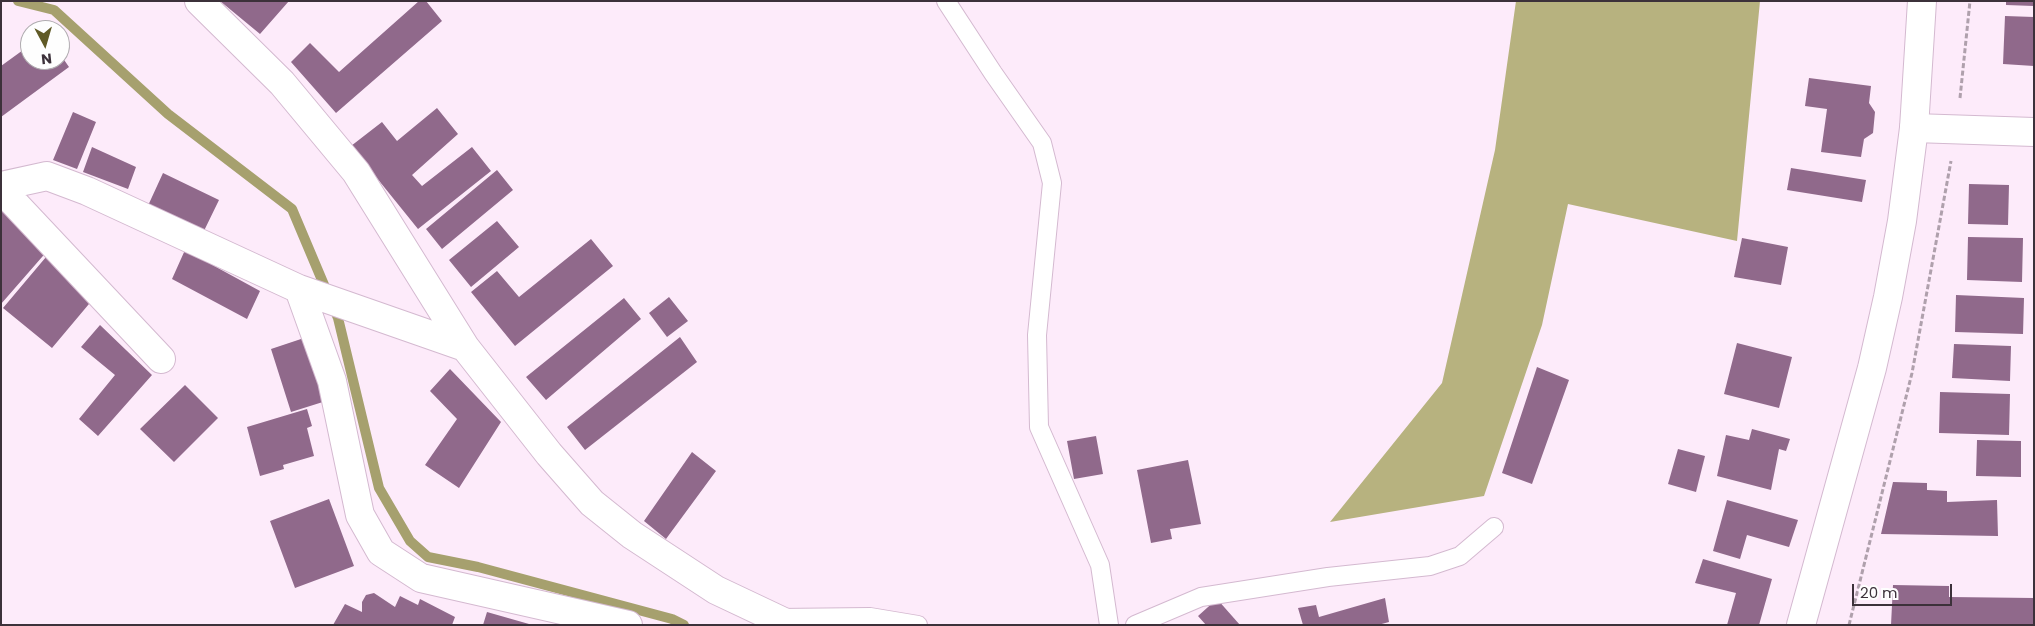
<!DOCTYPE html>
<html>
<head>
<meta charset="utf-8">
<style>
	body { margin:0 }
	#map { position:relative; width:2035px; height:626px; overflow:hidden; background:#fdebfa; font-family:Poppins,sans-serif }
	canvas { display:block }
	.frame { position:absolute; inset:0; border:2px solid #3c313a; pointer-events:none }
	.north { position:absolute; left:20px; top:20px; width:50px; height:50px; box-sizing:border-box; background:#fefefe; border:1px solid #b0acb0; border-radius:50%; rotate:174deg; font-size:14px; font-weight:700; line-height:20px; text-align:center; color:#3c313a }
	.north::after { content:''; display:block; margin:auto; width:18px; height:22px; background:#605a27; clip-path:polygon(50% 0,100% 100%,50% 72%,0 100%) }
	.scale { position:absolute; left:1852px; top:584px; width:100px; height:22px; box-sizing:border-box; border:2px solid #3c313a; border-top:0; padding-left:6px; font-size:15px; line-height:18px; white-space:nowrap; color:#3c313a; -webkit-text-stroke:4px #fefefe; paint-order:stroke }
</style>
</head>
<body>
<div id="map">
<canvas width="2035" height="626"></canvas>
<div class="frame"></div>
<div class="north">N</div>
<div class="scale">20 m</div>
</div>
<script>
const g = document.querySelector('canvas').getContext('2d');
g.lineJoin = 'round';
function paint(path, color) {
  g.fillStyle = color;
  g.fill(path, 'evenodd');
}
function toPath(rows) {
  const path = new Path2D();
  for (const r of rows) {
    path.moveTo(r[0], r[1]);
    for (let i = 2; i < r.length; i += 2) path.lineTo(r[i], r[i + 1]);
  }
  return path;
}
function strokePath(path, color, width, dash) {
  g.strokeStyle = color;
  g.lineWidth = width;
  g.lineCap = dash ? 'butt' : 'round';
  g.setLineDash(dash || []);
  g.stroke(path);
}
paint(toPath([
	[1516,1,1760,1,1737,241,1568,204,1542,325,1484,496,1330,522,1442,383,1495,150]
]), '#b7b27f');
strokePath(toPath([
	[18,1,54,10,168,114,292,209,338,318,379,488,410,541,428,557,478,567,672,619,684,625]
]), '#a6a06e', 10);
paint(toPath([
	[220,1,289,1,260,34],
	[419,1,426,1,442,21,336,113,291,62,310,43,339,72],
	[2006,1,2034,1,2034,6,2006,5],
	[2005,16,2034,17,2034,66,2003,64],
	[30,45,30,60,60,60,60,54,69,67,1,117,1,66],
	[1809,78,1871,86,1869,103,1875,112,1873,133,1864,139,1861,157,1821,152,1827,109,1805,106],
	[437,108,458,134,412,175,422,186,472,147,491,171,418,229,351,146,382,122,397,141],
	[73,112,96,122,77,169,53,160],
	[92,147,136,167,128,189,83,172],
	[1791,168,1866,180,1862,202,1787,190],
	[497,170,513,190,442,249,426,229],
	[163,173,219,200,201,237,146,210],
	[1969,184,2009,185,2008,225,1968,224],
	[4,210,49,249,1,304,1,213],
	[497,221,519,247,471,287,449,260],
	[1968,237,2023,238,2022,282,1967,280],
	[1742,238,1788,247,1781,285,1734,277],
	[591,239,613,266,515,346,471,292,497,271,519,297],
	[185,250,260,291,247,319,172,279],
	[46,257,94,298,52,348,3,308],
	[1956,295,2024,298,2023,334,1955,332],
	[669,297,688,321,667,337,649,313],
	[624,298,641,319,546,400,526,377],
	[100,325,152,375,98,436,79,419,115,375,81,347],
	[307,337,326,401,291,412,271,349],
	[680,337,697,362,585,450,567,427],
	[1737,343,1792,357,1779,408,1724,394],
	[1954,344,2011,346,2010,381,1952,378],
	[1537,367,1569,380,1532,484,1502,473],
	[450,369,501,422,459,488,425,465,457,419,430,391],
	[185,385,218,418,174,462,140,429],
	[1940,392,2010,394,2009,435,1939,433],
	[307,409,312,426,307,428,314,456,283,465,284,469,260,476,247,427],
	[1752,429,1790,439,1786,451,1779,449,1771,490,1717,476,1726,435,1749,440],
	[1096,436,1103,474,1074,479,1067,441],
	[1977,440,2021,441,2021,477,1976,476],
	[1678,449,1705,456,1696,492,1668,484],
	[692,452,716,471,666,539,644,521],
	[1188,460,1201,524,1170,529,1172,539,1151,543,1137,470],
	[1893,482,1927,483,1927,490,1947,491,1947,502,1997,500,1998,536,1881,534],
	[329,499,354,566,295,588,270,521],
	[1727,500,1798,520,1789,547,1747,535,1740,559,1713,551],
	[1703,559,1772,579,1759,625,1727,625,1736,593,1695,583],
	[1893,585,1949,586,1949,597,2034,598,2034,625,1891,625],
	[374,593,395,607,400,596,418,605,420,599,455,617,452,625,333,625,345,604,362,612,362,602,366,595],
	[1385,598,1389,622,1378,625,1303,625,1298,608,1316,605,1319,617],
	[1217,599,1240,625,1206,625,1198,616],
	[487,612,529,624,529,625,483,625]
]), '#90698b');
const service = toPath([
	[946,1,993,73,1042,143,1052,183,1037,335,1039,427,1100,565,1109,625],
	[778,618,870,617,918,625],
	[1135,625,1201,597,1328,577,1430,566,1460,556,1494,527]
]);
const minor = toPath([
	[199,1,282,83,356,172,465,347,549,454,592,503,632,535,716,590,790,625],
	[1914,128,2034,132],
	[1,186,47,176,87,191,299,289,465,347],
	[1,189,161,359],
	[299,289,332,381,360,515,381,552,421,578,628,625]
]);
const secondary = toPath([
	[1801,625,1872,368,1888,297,1902,221,1914,128,1922,1]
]);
strokePath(service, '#d4b9d0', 20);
strokePath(minor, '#d4b9d0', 30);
strokePath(secondary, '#d4b9d0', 30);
strokePath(toPath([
	[1960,98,1970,1],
	[1849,625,1912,373,1951,161]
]), '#afa0ac', 3, [5, 2.5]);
strokePath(service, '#fff', 18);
strokePath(minor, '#fff', 28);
strokePath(secondary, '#fff', 28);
</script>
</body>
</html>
